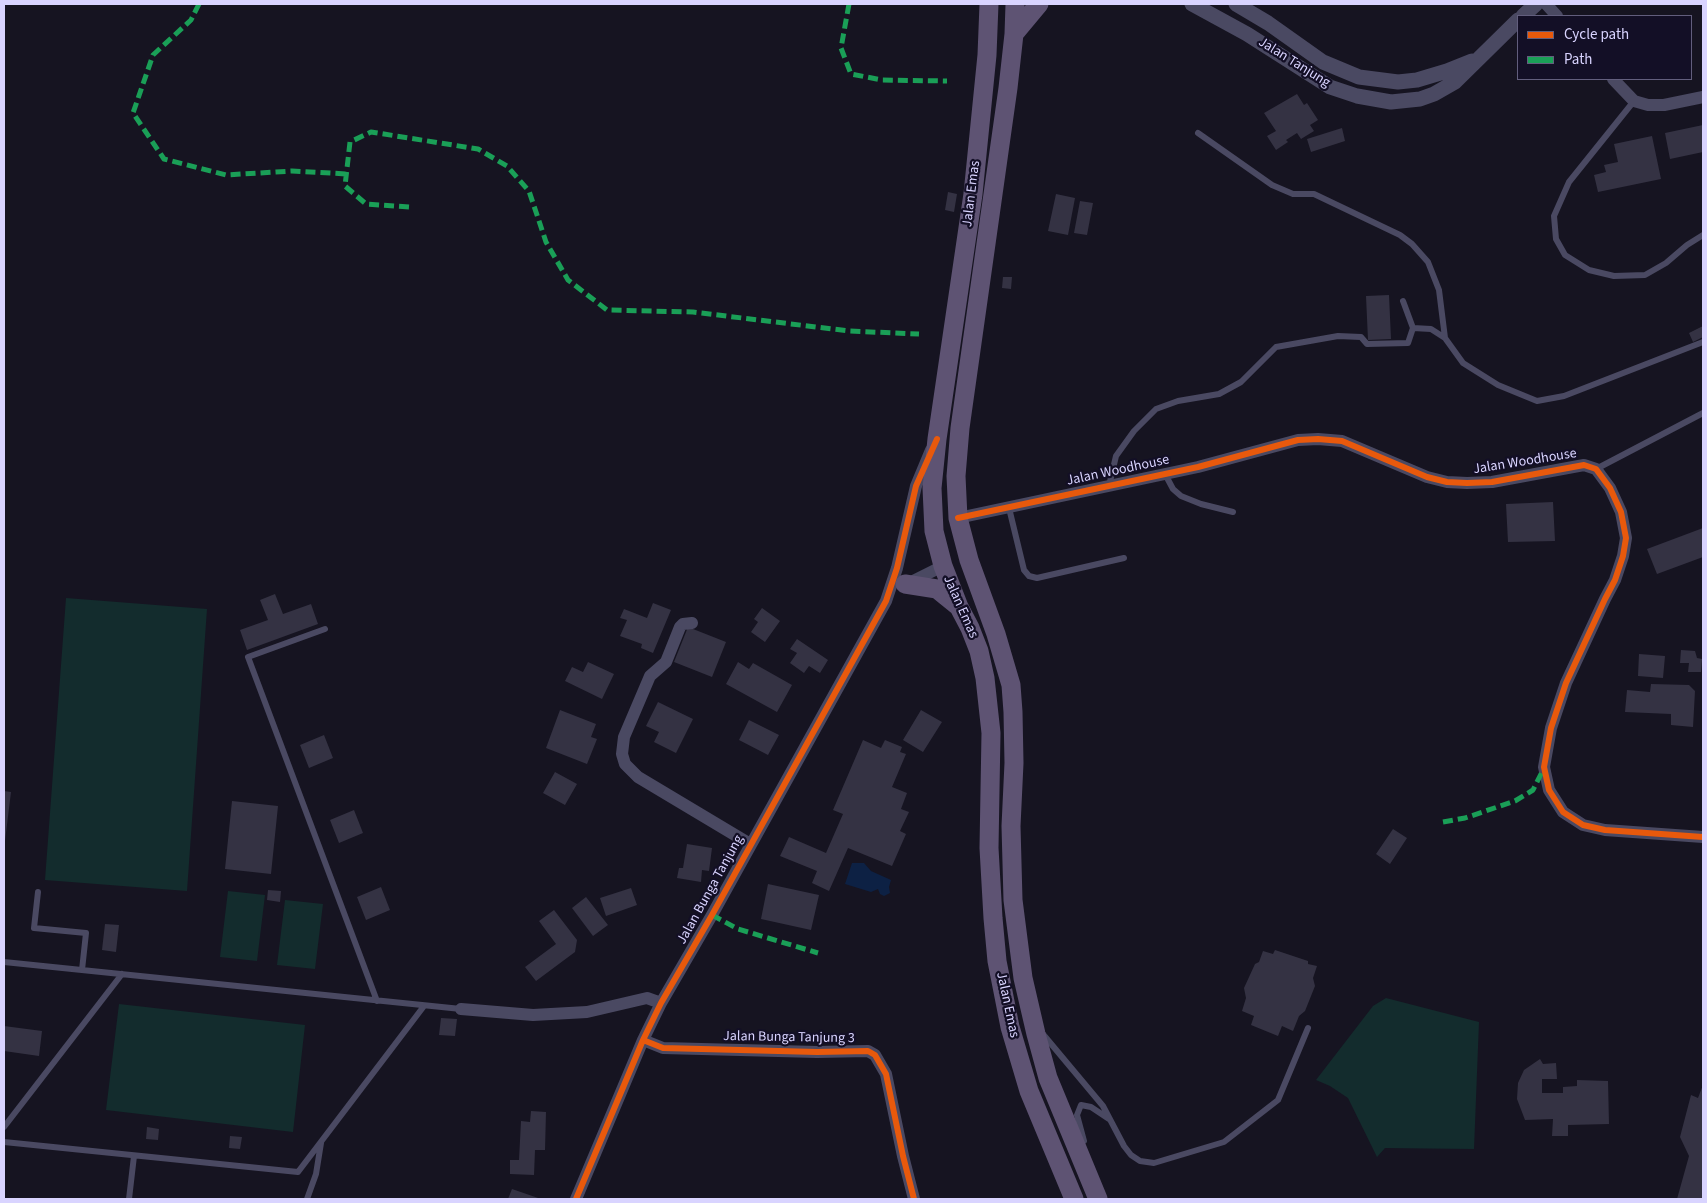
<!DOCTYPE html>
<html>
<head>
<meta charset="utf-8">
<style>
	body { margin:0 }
	#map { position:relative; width:1707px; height:1203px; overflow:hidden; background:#161421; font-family:"Source Sans 3",sans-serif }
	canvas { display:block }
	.frame { position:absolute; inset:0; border:5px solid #d9d4ff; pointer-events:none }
	.legend { position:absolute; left:1517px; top:15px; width:175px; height:65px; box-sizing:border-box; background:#130f26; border:1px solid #625e7d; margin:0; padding:6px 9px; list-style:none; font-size:15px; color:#d9d4ff }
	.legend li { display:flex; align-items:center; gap:10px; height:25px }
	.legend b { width:25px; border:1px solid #625e7d }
</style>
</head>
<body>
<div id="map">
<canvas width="1707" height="1203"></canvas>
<div class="frame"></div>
<ul class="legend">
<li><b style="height:6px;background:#e8590c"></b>Cycle path</li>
<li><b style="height:6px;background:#1a9f57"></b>Path</li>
</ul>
</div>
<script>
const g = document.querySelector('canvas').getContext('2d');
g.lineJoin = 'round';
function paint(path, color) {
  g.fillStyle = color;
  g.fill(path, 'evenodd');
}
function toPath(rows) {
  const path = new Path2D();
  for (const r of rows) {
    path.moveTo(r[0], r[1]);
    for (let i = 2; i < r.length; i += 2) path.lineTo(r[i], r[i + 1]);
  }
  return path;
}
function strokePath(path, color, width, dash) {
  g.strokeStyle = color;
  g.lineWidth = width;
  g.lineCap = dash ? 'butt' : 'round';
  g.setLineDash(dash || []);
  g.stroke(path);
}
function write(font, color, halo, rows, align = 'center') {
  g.font = font + ' "Source Sans 3",sans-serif';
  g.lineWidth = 4.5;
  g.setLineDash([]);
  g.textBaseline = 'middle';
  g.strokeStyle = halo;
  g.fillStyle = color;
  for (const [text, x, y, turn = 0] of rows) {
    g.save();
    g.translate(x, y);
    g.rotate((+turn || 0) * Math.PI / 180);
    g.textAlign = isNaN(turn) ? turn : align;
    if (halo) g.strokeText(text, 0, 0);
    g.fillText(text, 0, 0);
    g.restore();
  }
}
paint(toPath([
	[66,598,207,609,187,891,45,880],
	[228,891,265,895,257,961,220,957],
	[285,900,323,904,315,969,277,965],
	[1386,998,1479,1022,1474,1149,1385,1148,1377,1157,1348,1098,1330,1086,1316,1080,1373,1006],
	[119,1004,305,1025,293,1132,106,1110]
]), '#132c2d');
paint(toPath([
	[852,863,864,863,871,871,891,880,889,887,890,893,884,896,880,894,878,889,871,892,845,884]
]), '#0d2144');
paint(toPath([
	[1297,94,1304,105,1307,103,1318,120,1310,125,1314,131,1301,139,1297,133,1286,140,1288,142,1276,150,1267,136,1276,131,1264,113],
	[1703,125,1703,152,1670,159,1665,133],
	[1342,128,1345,141,1311,152,1307,139],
	[1652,136,1661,179,1598,192,1594,175,1606,172,1604,165,1618,162,1614,144],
	[948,192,957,194,954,212,945,210],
	[1056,194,1075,198,1068,235,1048,231],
	[1080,201,1093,203,1087,235,1074,233],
	[1003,277,1012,277,1011,289,1002,288],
	[1389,295,1391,339,1368,340,1366,296],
	[1703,326,1703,337,1693,342,1689,333],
	[1553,502,1555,541,1508,542,1506,504],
	[1703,528,1703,557,1657,574,1647,549],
	[275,594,283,614,311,604,318,624,247,650,240,630,268,620,260,600],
	[653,603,671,610,653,653,641,648,642,644,620,636,627,620,620,618,624,609,647,618],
	[762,608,780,621,765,642,751,632,758,622,754,619],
	[688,627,726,642,712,677,674,662],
	[797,639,828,660,820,673,809,666,804,673,790,663,797,653,790,649],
	[1681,650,1695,651,1697,658,1702,659,1701,672,1688,672,1689,663,1680,663],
	[1639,654,1665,656,1663,678,1638,676],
	[588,662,614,674,602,699,565,681,572,667,583,672],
	[738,662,749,669,753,663,792,685,777,712,726,684],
	[1651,684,1689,685,1695,691,1693,727,1671,725,1671,714,1625,712,1627,690,1650,692],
	[658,702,693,719,676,753,654,742,659,732,646,726],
	[560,710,596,724,591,737,597,739,587,764,546,748],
	[921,710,942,722,923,752,903,740],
	[749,720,779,735,768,755,739,740],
	[324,735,333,758,309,768,300,745],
	[863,740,881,748,885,740,902,747,900,752,906,754,892,787,907,793,901,809,909,812,900,831,906,834,892,866,848,848,829,891,812,883,817,871,780,856,789,837,826,853,843,814,833,810],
	[555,772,577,784,565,805,543,793],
	[4,791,11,792,5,841,4,841],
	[232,801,278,806,271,874,225,869],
	[354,810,363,833,339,843,330,820],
	[1393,829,1407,838,1390,864,1376,854],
	[687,844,712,848,709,871,702,870,701,882,677,878,679,868,683,868],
	[768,884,819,895,811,930,761,919],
	[381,887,390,910,366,920,357,897],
	[631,888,637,905,606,916,600,898],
	[268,890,281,891,280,902,267,900],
	[586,897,608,925,593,936,572,908],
	[554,910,577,940,575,952,536,981,525,967,556,944,539,921],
	[105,924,119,925,116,952,102,950],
	[1275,950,1308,961,1308,964,1317,966,1313,978,1315,986,1305,1011,1299,1016,1293,1031,1282,1026,1278,1036,1251,1025,1254,1016,1242,1011,1246,998,1244,988,1255,964,1259,962,1263,951,1273,954],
	[441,1018,457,1019,455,1036,439,1035],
	[4,1026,42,1031,39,1056,4,1051],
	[1540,1059,1543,1064,1556,1063,1557,1079,1542,1079,1542,1093,1563,1093,1563,1087,1577,1086,1577,1080,1608,1081,1609,1124,1568,1125,1568,1136,1552,1136,1553,1119,1525,1120,1517,1099,1518,1083,1524,1070],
	[1703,1085,1703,1199,1677,1199,1689,1156,1680,1137,1691,1095,1698,1098],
	[531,1111,546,1112,545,1150,535,1150,534,1175,510,1174,510,1160,519,1160,521,1121,530,1122],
	[147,1127,159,1129,158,1140,146,1139],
	[230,1136,242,1137,240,1149,229,1148],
	[512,1189,541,1199,508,1199]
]), '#343243');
strokePath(toPath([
	[1634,101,1569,182,1554,216,1556,239,1565,255,1589,270,1614,276,1645,275,1666,263,1687,245,1703,235],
	[1198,133,1272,185,1293,194,1314,194,1400,235,1412,244,1428,262,1439,290,1445,338],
	[1413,328,1431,329,1445,338,1463,363,1498,385,1537,401,1564,396,1703,342],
	[1596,469,1703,413],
	[1165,474,1173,489,1181,496,1201,504,1233,512],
	[1109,486,1116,456,1134,431,1156,409,1178,401,1219,394,1241,382,1276,347,1338,336,1361,337,1367,344,1408,343,1413,328,1403,301],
	[1009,508,1024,570,1029,576,1037,578,1124,558],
	[325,629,248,657,377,1001],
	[38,892,34,928,86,933,82,970],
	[4,962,461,1009],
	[1042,1033,1103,1106,1124,1146,1131,1155,1140,1161,1154,1163,1224,1142,1278,1100,1308,1028],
	[4,1127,122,974],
	[1084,1141,1077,1115,1081,1105,1091,1107,1109,1119],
	[4,1142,298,1172,424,1006],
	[129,1199,134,1156],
	[307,1199,316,1174,321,1143]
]), '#4a4962', 6);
strokePath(toPath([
	[1546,4,1557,16],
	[1613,79,1634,101,1648,105,1664,105,1703,97],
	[958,518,1198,467,1298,440,1318,439,1342,441,1427,477,1447,482,1467,483,1492,482,1584,465,1596,469,1610,488,1621,512,1626,538,1623,556,1615,580,1605,599,1566,683,1551,728,1544,767,1549,790,1563,812,1583,825,1605,830,1703,837],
	[907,584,943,566],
	[692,623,683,624,680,627,666,662,650,676,624,737,622,754,625,764,638,777,750,844],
	[461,1009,533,1015,587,1012,647,998,661,1003],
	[643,1040,663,1048,817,1052,868,1051,875,1055,886,1074,903,1156,914,1199],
	[576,1199,643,1040,661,1003,712,915,886,601,897,568,916,486,931,450]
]), '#4a4962', 12);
strokePath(toPath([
	[1192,4,1247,34,1330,87,1357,96,1391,102,1420,99,1434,94,1455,82,1518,20],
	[1236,4,1268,23,1323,62,1359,77,1398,82,1417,80,1447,71,1472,61],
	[1523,16,1536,4]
]), '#4a4962', 15);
strokePath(toPath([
	[989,4,987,55,973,194,937,439,932,488,934,531,943,566,959,607,970,628,979,651,985,678,991,733,989,848,993,918,997,961,1010,1027,1029,1091,1074,1199],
	[1015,4,1014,34,1008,88,960,428,956,476,958,518,969,560,996,634,1011,685,1013,712,1014,763,1011,826,1013,900,1023,978,1036,1034,1048,1078,1098,1199],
	[1014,34,1039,4],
	[905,584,937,589,958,606]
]), '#5e5373', 19);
strokePath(toPath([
	[199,4,191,20,153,55,133,113,164,159,226,175,292,171,347,174],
	[849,4,841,48,851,74,882,80,947,81],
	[409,207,366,204,345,186,350,142,371,132,478,149,507,166,529,191,546,242,568,280,607,310,693,312,849,331,919,334],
	[1443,822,1465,818,1515,801,1533,790,1543,770],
	[712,915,738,929,818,953]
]), '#1a9f57', 5, [10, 5]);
strokePath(toPath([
	[958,518,1198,467,1298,440,1318,439,1342,441,1427,477,1447,482,1467,483,1492,482,1584,465,1596,469,1610,488,1621,512,1626,538,1623,556,1615,580,1605,599,1566,683,1551,728,1544,767,1549,790,1563,812,1583,825,1605,830,1703,837],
	[643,1040,663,1048,817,1052,868,1051,875,1055,886,1074,903,1156,914,1199],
	[576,1199,643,1040,661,1003,712,915,886,601,897,568,916,486,937,439]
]), '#e8590c', 6);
write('14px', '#d9d4ff', '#130f26', [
	["Jalan Tanjung",1294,63,32],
	["Jalan Emas",972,194,-83],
	["Jalan Woodhouse",1525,462,-9],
	["Jalan Woodhouse",1118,471,-12],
	["Jalan Emas",960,607,66],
	["Jalan Bunga Tanjung",711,890,-61],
	["Jalan Emas",1007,1005,78],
	["Jalan Bunga Tanjung 3",789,1038,1]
]);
</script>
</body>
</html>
